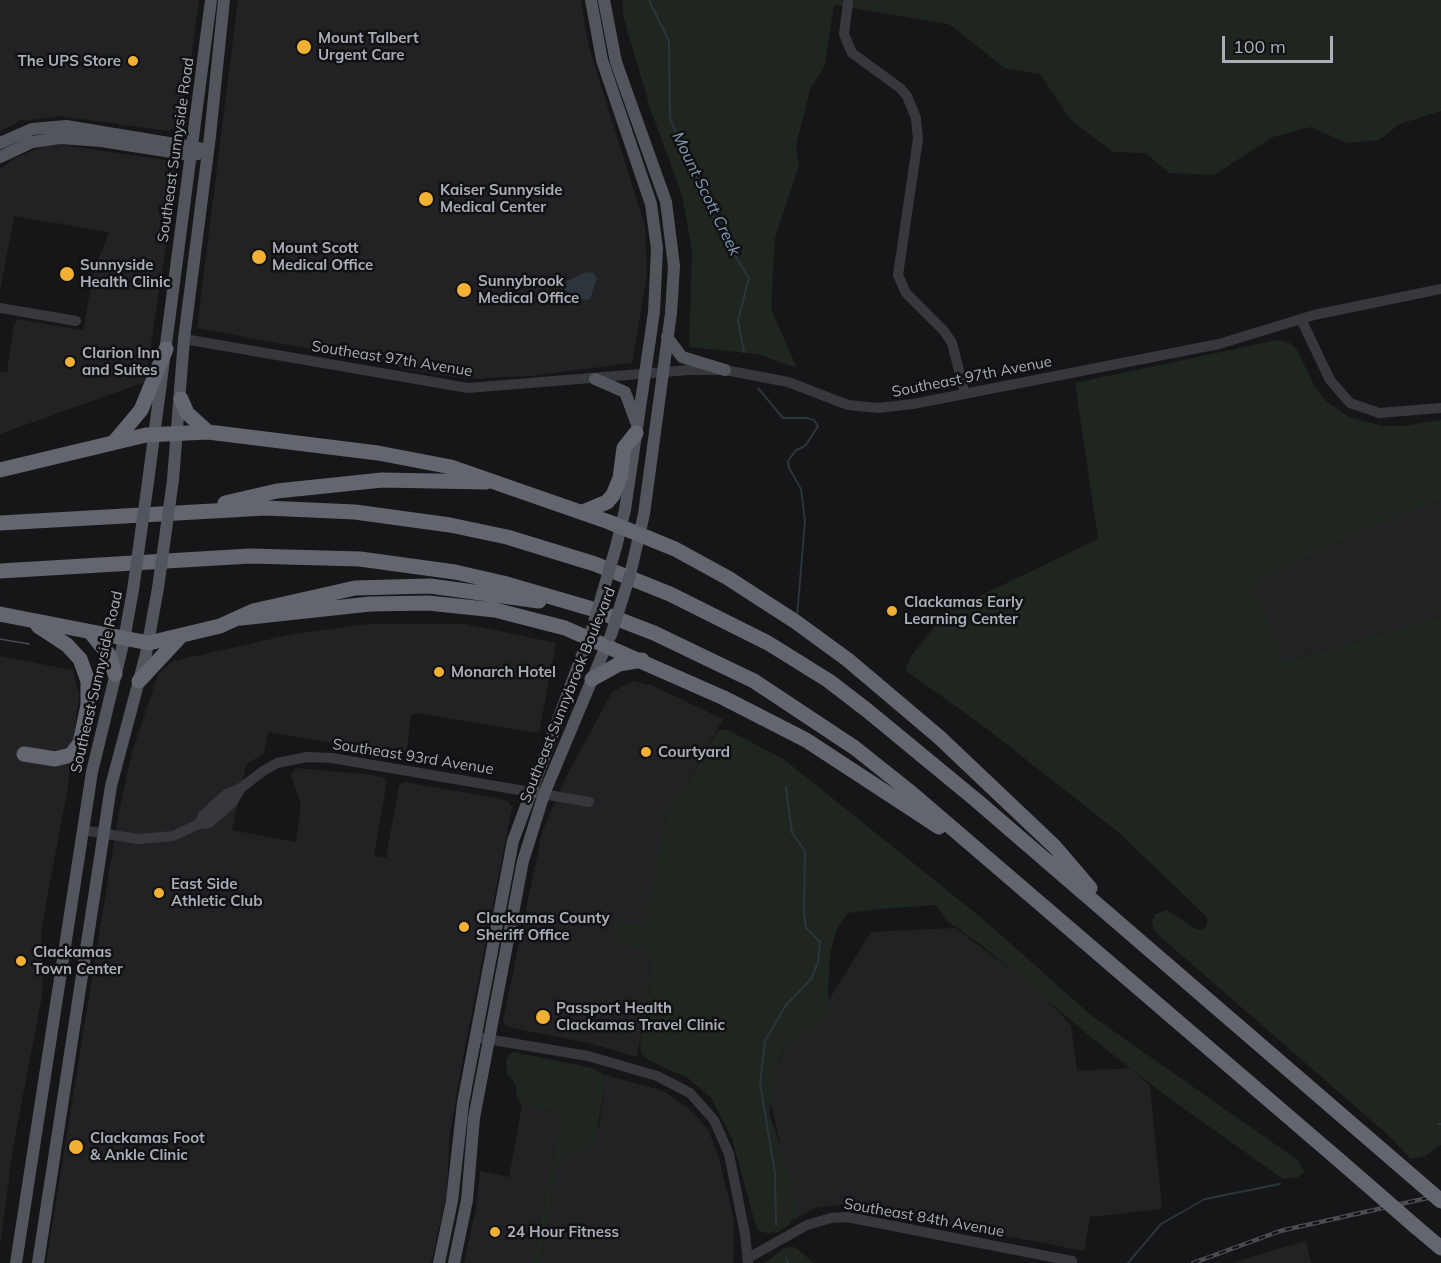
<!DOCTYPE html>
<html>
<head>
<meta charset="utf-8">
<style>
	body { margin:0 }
	#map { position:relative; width:1441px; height:1263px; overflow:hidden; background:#161618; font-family:Mulish,sans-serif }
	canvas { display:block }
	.scale { position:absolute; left:1222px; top:36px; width:111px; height:27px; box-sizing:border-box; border:3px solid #a8adb8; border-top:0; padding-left:8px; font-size:18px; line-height:21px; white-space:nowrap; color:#a8adb8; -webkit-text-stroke:4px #111113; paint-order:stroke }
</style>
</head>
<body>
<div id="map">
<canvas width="1441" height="1263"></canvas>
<div class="scale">100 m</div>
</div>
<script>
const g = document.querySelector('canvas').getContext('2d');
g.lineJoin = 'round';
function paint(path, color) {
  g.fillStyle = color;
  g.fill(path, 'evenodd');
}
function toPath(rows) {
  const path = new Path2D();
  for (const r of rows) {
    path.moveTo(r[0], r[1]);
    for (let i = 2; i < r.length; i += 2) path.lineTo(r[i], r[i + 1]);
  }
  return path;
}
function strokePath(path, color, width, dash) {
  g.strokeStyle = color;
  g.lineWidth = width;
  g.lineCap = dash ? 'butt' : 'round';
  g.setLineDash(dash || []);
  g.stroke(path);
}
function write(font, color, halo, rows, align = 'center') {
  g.font = font + ' Mulish,sans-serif';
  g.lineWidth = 5;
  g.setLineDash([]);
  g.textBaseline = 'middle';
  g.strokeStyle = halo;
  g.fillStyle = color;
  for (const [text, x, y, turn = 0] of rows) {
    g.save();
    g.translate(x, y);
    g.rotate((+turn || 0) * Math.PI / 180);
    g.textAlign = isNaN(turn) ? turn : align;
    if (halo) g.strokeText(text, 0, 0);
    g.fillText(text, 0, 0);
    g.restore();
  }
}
paint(toPath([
	[0,0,199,0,182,124,169,131,58,116,26,121,24,119,0,131],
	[238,0,581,0,589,47,645,226,647,276,632,363,531,376,469,379,408,370,391,364,197,328],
	[63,145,172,161,178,168,145,382,0,434,0,371,7,372,14,324,19,319,83,331,94,270,109,232,14,216,0,292,0,169,15,158,43,146],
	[1441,500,1441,616,1284,662,1254,584,1373,526],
	[369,624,466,624,556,643,539,733,415,713,411,716,406,755,268,732,264,753,246,765,232,830,296,842,301,804,291,775,296,768,365,774,383,777,387,781,374,856,386,858,399,785,404,782,499,798,509,802,512,808,463,1058,449,1140,447,1193,431,1263,46,1263,118,817,132,752,158,674,173,661,293,634],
	[0,656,73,670,79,695,74,737,68,750,71,761,67,792,41,931,43,991,13,1148,0,1245],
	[633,681,651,685,723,719,681,796,666,813,646,926,622,922,618,942,650,951,651,978,637,1057,592,1044,508,1027,503,1021,542,832,566,777,612,692],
	[955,928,1034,987,1071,1025,1077,1071,1130,1068,1150,1086,1162,1209,1090,1217,1084,1251,844,1204,815,1208,793,1220,789,1183,770,1099,770,1081,797,1022,820,1014,871,932],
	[603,1074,663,1091,687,1107,708,1129,719,1158,734,1221,733,1263,540,1263,558,1166,563,1154,586,1151,599,1125,605,1086],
	[522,1105,555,1111,560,1120,532,1263,464,1263,477,1204,480,1171,509,1177],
	[1306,1241,1311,1263,1233,1263,1253,1256]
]), '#222225');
paint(toPath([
	[622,0,1441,0,1441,111,1400,124,1379,140,1347,143,1311,127,1273,137,1214,175,1169,173,1146,153,1113,152,1071,120,1040,74,1004,68,949,24,834,5,825,65,811,87,796,145,799,166,775,238,771,309,797,368,757,354,689,347,692,250,682,195,650,108,624,19],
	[1277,340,1290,343,1296,348,1315,387,1326,401,1349,417,1383,426,1403,426,1441,420,1441,500,1373,526,1254,584,1285,662,1441,616,1441,1145,1425,1156,1411,1159,1389,1136,1154,931,1152,921,1155,914,1167,910,1196,929,1203,930,1207,924,1207,917,1118,832,986,728,905,670,912,655,955,601,959,606,1098,539,1075,383],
	[718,730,728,730,785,760,984,920,1092,1016,1299,1161,1304,1171,1299,1177,1283,1179,1162,1093,1093,1039,985,948,946,920,936,905,881,909,848,913,837,928,830,954,828,994,831,1012,818,1028,788,1042,778,1062,769,1114,788,1168,797,1207,790,1224,778,1232,766,1233,757,1230,732,1139,712,1099,688,1078,650,1061,641,1054,640,1042,651,978,650,951,618,942,614,932,616,926,621,922,646,925,666,813,681,796],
	[513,1052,592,1068,603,1074,605,1086,594,1145,586,1151,563,1154,558,1166,540,1263,532,1263,560,1120,555,1111,522,1105,517,1098,516,1085,507,1074,506,1059],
	[795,1247,814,1263,765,1263,784,1248]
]), '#1e261f');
paint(toPath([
	[586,272,593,273,597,278,590,299,585,300,570,296,565,289,567,281]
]), '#2c353c');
strokePath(toPath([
	[649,0,669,41,670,119,721,233,749,278,738,320,744,352],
	[758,388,783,418,807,418,814,420,818,426,806,445,795,451,788,461,789,468,801,489,805,521,797,617],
	[1438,1124,1441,1124],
	[776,1225,775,1173,760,1083,765,1041,786,1005,811,979,818,962,820,942,806,928,804,913,805,851,792,833,786,787],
	[786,1258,788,1263],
	[1128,1263,1161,1224,1205,1199,1280,1184]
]), '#2c353c', 2);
strokePath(toPath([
	[848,3,844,34,852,53,900,88,907,96,916,118,918,139,898,275,906,293,944,331,952,343,965,394],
	[0,308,76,321],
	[1301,319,1330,380,1350,403,1379,413,1441,408],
	[184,339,468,388,689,370,725,370,788,382,848,405,878,408,913,404,1219,344,1314,315,1441,289],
	[199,824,203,815,227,794,241,788],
	[82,830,138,839,173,836,199,824,209,823,233,802,241,788,263,771,277,763,307,757,332,758,589,802],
	[481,1038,588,1056,657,1076,690,1093,714,1120,729,1154,745,1234,748,1263],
	[748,1258,807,1225,831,1218,847,1217,1072,1261]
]), '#37383d', 10);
strokePath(toPath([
	[591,0,602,60,651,204,657,249,654,312,625,510,616,547],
	[604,0,616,62,666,202,674,266,671,313,644,514,630,575],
	[0,143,32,129,66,126,199,148],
	[0,157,32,142,60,138,101,141,191,155,198,154],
	[667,337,682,357,725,370],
	[595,379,625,392,636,422],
	[173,480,184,339,210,136,224,0],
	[148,482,211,0],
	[16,1263,92,772,124,640,133,590],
	[38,1263,111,786,146,654,158,588],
	[439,1263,452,1201,463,1103,513,841,591,631],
	[454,1263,467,1200,474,1118,523,861,544,794,609,639]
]), '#53555c', 12);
strokePath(toPath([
	[181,399,187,413,208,432],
	[115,441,141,410,166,349],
	[0,470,146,435,208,432,378,453,451,467,609,522,675,549,728,578,796,622,848,660,939,737,1055,847,1090,888],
	[225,503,277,491,382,480,486,482],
	[583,512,607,502,613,495,620,478,624,448,636,433],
	[0,523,266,508,355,512,450,525,507,537,595,564,670,594,768,643,829,681,868,711,976,800,1383,1151],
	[0,571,250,556,360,559,455,572,503,583,589,608,654,633,754,681,855,748,909,791,1339,1160],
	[0,614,149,643,220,626,253,611,355,588,430,586,539,601],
	[241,618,370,604,428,603,495,610,565,628,724,698,806,740,939,827],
	[91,633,109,655,115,674],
	[592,679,619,664,642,660],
	[139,681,180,637],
	[24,754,55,759,71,755,80,743,88,705,88,681,80,659,67,645,38,626],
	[1416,1227,1441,1248]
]), '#63666e', 15);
strokePath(toPath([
	[0,639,29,644]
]), '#4a4c52', 1.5);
const rail = toPath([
	[1193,1263,1280,1231,1441,1195]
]);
strokePath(rail, '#4a4c52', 4.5);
strokePath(rail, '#111113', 2, [7]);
strokePath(toPath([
	[158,588,173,480],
	[133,590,148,482],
	[592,629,616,547],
	[611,635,630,575]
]), '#53555c', 12);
strokePath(toPath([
	[1383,1151,1441,1201],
	[1339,1160,1416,1227]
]), '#63666e', 15);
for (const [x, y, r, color] of [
	[304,47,8,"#f2b134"],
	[133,61,6,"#f2b134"],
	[426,199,8,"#f2b134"],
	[259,257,8,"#f2b134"],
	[67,274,8,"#f2b134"],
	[464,290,8,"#f2b134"],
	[70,362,6,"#f2b134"],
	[892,611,6,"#f2b134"],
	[439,672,6,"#f2b134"],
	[646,752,6,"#f2b134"],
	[159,893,6,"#f2b134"],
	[464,927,6,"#f2b134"],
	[21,961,6,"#f2b134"],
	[543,1017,8,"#f2b134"],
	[76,1147,8,"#f2b134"],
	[495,1232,6,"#f2b134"]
]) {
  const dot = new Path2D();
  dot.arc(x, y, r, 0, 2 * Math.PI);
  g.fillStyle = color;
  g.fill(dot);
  strokePath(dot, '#111113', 2);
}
write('bold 15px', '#a8adb8', '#111113', [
	["Mount Talbert",318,38],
	["Urgent Care",318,55],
	["The UPS Store",121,61,"right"],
	["Kaiser Sunnyside",440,190],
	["Medical Center",440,207],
	["Mount Scott",272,248],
	["Medical Office",272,265],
	["Sunnyside",80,265],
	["Health Clinic",80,282],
	["Sunnybrook",478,281],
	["Medical Office",478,298],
	["Clarion Inn",82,353],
	["and Suites",82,370],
	["Clackamas Early",904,602],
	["Learning Center",904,619],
	["Monarch Hotel",451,672],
	["Courtyard",658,752],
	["East Side",171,884],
	["Athletic Club",171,901],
	["Clackamas County",476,918],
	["Sheriff Office",476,935],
	["Clackamas",33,952],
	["Town Center",33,969],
	["Passport Health",556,1008],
	["Clackamas Travel Clinic",556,1025],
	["Clackamas Foot",90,1138],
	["& Ankle Clinic",90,1155],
	["24 Hour Fitness",507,1232]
], 'left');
write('15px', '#a8adb8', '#111113', [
	["Southeast Sunnyside Road",176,150,-82],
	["Southeast 97th Avenue",392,359,9],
	["Southeast 97th Avenue",972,377,-11],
	["Southeast Sunnyside Road",97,682,-77],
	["Southeast Sunnybrook Boulevard",568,695,-68],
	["Southeast 93rd Avenue",413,757,9],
	["Southeast 84th Avenue",924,1218,10]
]);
write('italic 16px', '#7f9bb3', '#111113', [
	["Mount Scott Creek",706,194,64]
]);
</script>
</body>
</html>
